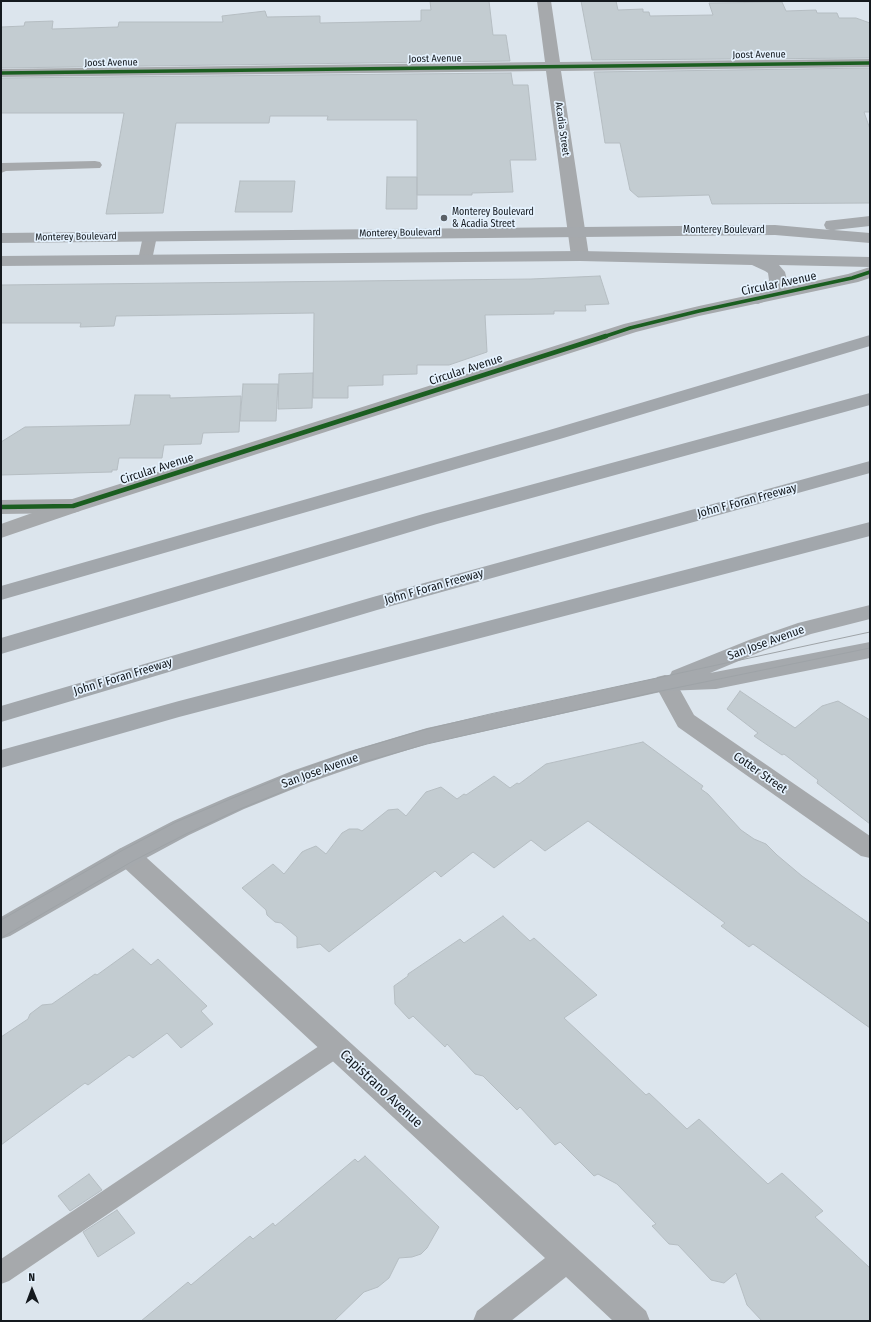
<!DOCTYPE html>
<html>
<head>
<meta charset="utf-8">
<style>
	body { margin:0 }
	#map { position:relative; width:871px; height:1322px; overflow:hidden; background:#dce5ed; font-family:"Fira Sans Condensed",sans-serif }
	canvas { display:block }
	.frame { position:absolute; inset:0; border:2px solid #14191e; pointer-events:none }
	.north { position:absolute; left:12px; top:1270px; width:40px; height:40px; -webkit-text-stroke:3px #e5f2fe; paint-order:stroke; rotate:359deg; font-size:11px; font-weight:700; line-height:16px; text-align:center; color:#14191e }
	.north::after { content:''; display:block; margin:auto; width:14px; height:18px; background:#14191e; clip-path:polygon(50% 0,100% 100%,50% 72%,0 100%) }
</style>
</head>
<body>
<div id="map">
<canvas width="871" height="1322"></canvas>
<div class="frame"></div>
<div class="north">N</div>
</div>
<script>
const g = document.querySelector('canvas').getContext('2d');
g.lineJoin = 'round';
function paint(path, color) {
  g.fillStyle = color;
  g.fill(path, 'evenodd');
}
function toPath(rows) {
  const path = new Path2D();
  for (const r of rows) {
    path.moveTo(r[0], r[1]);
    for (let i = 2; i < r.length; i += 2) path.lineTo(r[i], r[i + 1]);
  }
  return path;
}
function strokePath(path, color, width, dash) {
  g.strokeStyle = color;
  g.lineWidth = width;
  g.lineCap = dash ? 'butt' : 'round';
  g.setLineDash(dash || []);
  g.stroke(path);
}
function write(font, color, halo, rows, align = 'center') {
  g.font = font + ' "Fira Sans Condensed",sans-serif';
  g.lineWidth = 3.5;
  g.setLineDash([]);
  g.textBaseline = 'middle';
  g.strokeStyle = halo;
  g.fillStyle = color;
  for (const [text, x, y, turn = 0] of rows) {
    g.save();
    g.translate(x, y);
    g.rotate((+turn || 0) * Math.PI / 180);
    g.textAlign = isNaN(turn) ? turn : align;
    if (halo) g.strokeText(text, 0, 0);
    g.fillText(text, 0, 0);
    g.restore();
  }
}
const building = toPath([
	[430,1,489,1,493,35,506,35,510,61,1,68,1,27,24,26,25,22,53,21,52,29,118,27,119,22,223,22,222,16,265,11,267,17,320,16,320,23,421,21,421,10,431,10,430,1],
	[581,1,616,1,618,10,643,9,643,12,649,12,650,16,713,15,709,3,782,2,786,11,816,10,817,13,837,13,839,18,856,18,870,23,870,58,592,60,581,1],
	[870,68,870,112,864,112,870,129,870,203,712,204,709,195,638,197,630,190,620,143,605,143,594,72,870,68],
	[511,73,513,85,528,85,536,160,510,160,513,192,472,193,472,195,417,195,417,120,327,120,328,116,270,116,269,123,176,123,163,213,106,214,124,113,1,113,1,78,511,73],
	[387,177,417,177,417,209,386,209,387,177],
	[240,181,295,181,292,212,235,212,240,181],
	[600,276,609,304,585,305,586,311,554,311,554,314,485,315,487,352,449,365,417,365,417,374,383,375,383,385,348,386,348,398,313,398,314,313,116,316,114,326,80,327,81,323,1,323,1,285,531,279,600,276],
	[313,373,312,408,278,409,279,374,313,373],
	[243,384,278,384,276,421,240,421,243,384],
	[135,395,170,395,170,398,241,396,239,432,203,433,201,444,164,445,162,458,119,458,117,470,112,470,112,472,1,475,1,442,25,427,130,425,135,395],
	[740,691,795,728,822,706,838,701,870,720,870,824,817,783,818,780,784,754,782,755,754,736,758,733,727,709,740,691],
	[643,742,703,786,701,789,708,794,741,830,754,839,766,844,777,855,802,876,870,924,870,1028,753,944,749,947,721,926,725,923,588,821,545,851,531,840,494,868,473,852,441,877,435,871,329,952,320,944,297,948,297,937,281,923,275,922,267,915,266,910,242,888,273,864,284,874,302,852,306,850,316,846,326,854,342,833,349,829,358,829,362,831,388,810,398,809,406,816,426,792,441,787,457,799,464,794,466,795,494,776,510,788,517,783,519,784,546,764,643,742],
	[503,916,530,941,534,938,597,995,564,1018,646,1095,649,1093,687,1129,699,1119,768,1184,782,1173,823,1211,815,1217,870,1268,870,1321,762,1321,747,1305,736,1273,724,1283,711,1280,678,1245,669,1244,652,1226,656,1224,617,1184,598,1174,594,1176,560,1142,555,1145,520,1107,517,1110,483,1076,475,1074,447,1044,445,1047,413,1016,409,1019,395,1004,394,986,408,976,408,974,460,939,464,943,503,916],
	[133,949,151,965,158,959,207,1006,201,1011,213,1024,181,1048,167,1033,133,1058,129,1055,88,1085,85,1083,1,1145,1,1037,28,1019,30,1014,42,1005,52,1004,95,974,97,975,133,949],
	[365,1156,439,1227,427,1248,421,1254,412,1257,399,1258,389,1278,378,1287,364,1292,334,1321,141,1321,188,1282,191,1285,250,1236,253,1239,273,1223,275,1226,355,1159,358,1162,365,1156],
	[89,1174,102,1190,70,1211,58,1196,89,1174],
	[117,1210,135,1233,98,1257,83,1232,117,1210]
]);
paint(building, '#c3ccd1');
strokePath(building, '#b5bdc2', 1);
paint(toPath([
	[95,161,100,162,102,165,100,168,6,171,1,173,2,163,95,161],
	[150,232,155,233,157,236,152,260,150,263,145,264,140,263,138,260,143,236,145,233,150,232],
	[336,1038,344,1040,347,1047,344,1054,9,1281,1,1284,1,1259,328,1040,336,1038]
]), '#a6a9ac');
paint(toPath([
	[537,1,551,1,560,62,870,59,870,67,561,71,589,256,586,260,580,261,574,260,571,256,546,71,1,77,1,69,545,62,537,1],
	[73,499,80,501,83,506,80,511,73,513,1,514,1,500,73,499],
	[665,675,673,677,694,715,870,836,870,858,861,856,678,727,654,683,657,677,665,675],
	[128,846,137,849,646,1311,650,1321,613,1321,566,1277,511,1321,473,1321,477,1311,545,1258,119,863,116,856,119,849,128,846]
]), '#a6a9ac');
paint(toPath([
	[870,267,870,278,858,282,699,316,636,332,80,511,1,538,1,524,66,501,624,324,699,306,848,274,870,267]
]), '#a6a9ac');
paint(toPath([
	[870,216,870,226,834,230,870,233,870,243,775,235,1,243,1,233,775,225,830,230,826,229,824,225,826,221,870,216],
	[580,251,870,257,870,267,779,265,785,272,787,280,785,287,776,297,758,304,752,303,749,299,752,295,764,289,768,285,769,280,768,273,765,271,752,265,580,261,1,266,1,256,580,251],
	[870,605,870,619,811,634,765,650,710,673,870,642,870,658,716,689,665,691,427,744,366,763,308,783,244,809,189,835,137,863,10,936,1,939,1,917,119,849,173,821,228,797,292,771,350,751,427,728,670,675,672,671,749,640,798,623,870,605]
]), '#a5a9ad');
paint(toPath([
	[870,335,870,346,560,439,1,600,1,586,546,431,870,335],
	[870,393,870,405,437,524,1,654,1,638,423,514,870,393],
	[870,461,870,473,377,610,1,722,1,706,373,597,870,461],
	[870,522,870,536,179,717,1,768,1,750,179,701,870,522]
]), '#a2a7ac');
strokePath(toPath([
	[1,920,123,850,176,822,294,772,356,750,423,730,490,714,870,632],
	[1,938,133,861,186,834,240,809,304,783,360,763,427,744,651,693,870,648]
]), '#9ea3a7', 1);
strokePath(toPath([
	[1,73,870,63],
	[603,337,630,328,699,311,852,278,870,272]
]), '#1b5e20', 3.5);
strokePath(toPath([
	[1,507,73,506,606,336]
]), '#1b5e20', 4.5);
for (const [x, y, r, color] of [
	[444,218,4,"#5a6066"]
]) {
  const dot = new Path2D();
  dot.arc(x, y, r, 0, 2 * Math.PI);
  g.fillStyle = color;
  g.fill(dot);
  strokePath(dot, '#e5f2fe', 1.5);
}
write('10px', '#14191e', '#e5f2fe', [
	["Joost Avenue",759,55,-1],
	["Joost Avenue",435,59,-1],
	["Joost Avenue",111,63,-1],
	["Acadia Street",562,129,82],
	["Monterey Boulevard",724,230],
	["Monterey Boulevard",400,233,-1],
	["Monterey Boulevard",76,237,-1]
]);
write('10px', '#14191e', '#e5f2fe', [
	["Monterey Boulevard",452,212],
	["& Acadia Street",452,224]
], 'left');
write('12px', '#14191e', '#e5f2fe', [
	["Circular Avenue",779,284,-12],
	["Circular Avenue",466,370,-18],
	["Circular Avenue",157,469,-18],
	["John F Foran Freeway",747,501,-15],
	["John F Foran Freeway",434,587,-16],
	["San Jose Avenue",766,643,-20],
	["John F Foran Freeway",123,677,-17],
	["San Jose Avenue",320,771,-20],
	["Cotter Street",760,773,35]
]);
write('14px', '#14191e', '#e5f2fe', [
	["Capistrano Avenue",381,1089,43]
]);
</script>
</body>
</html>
